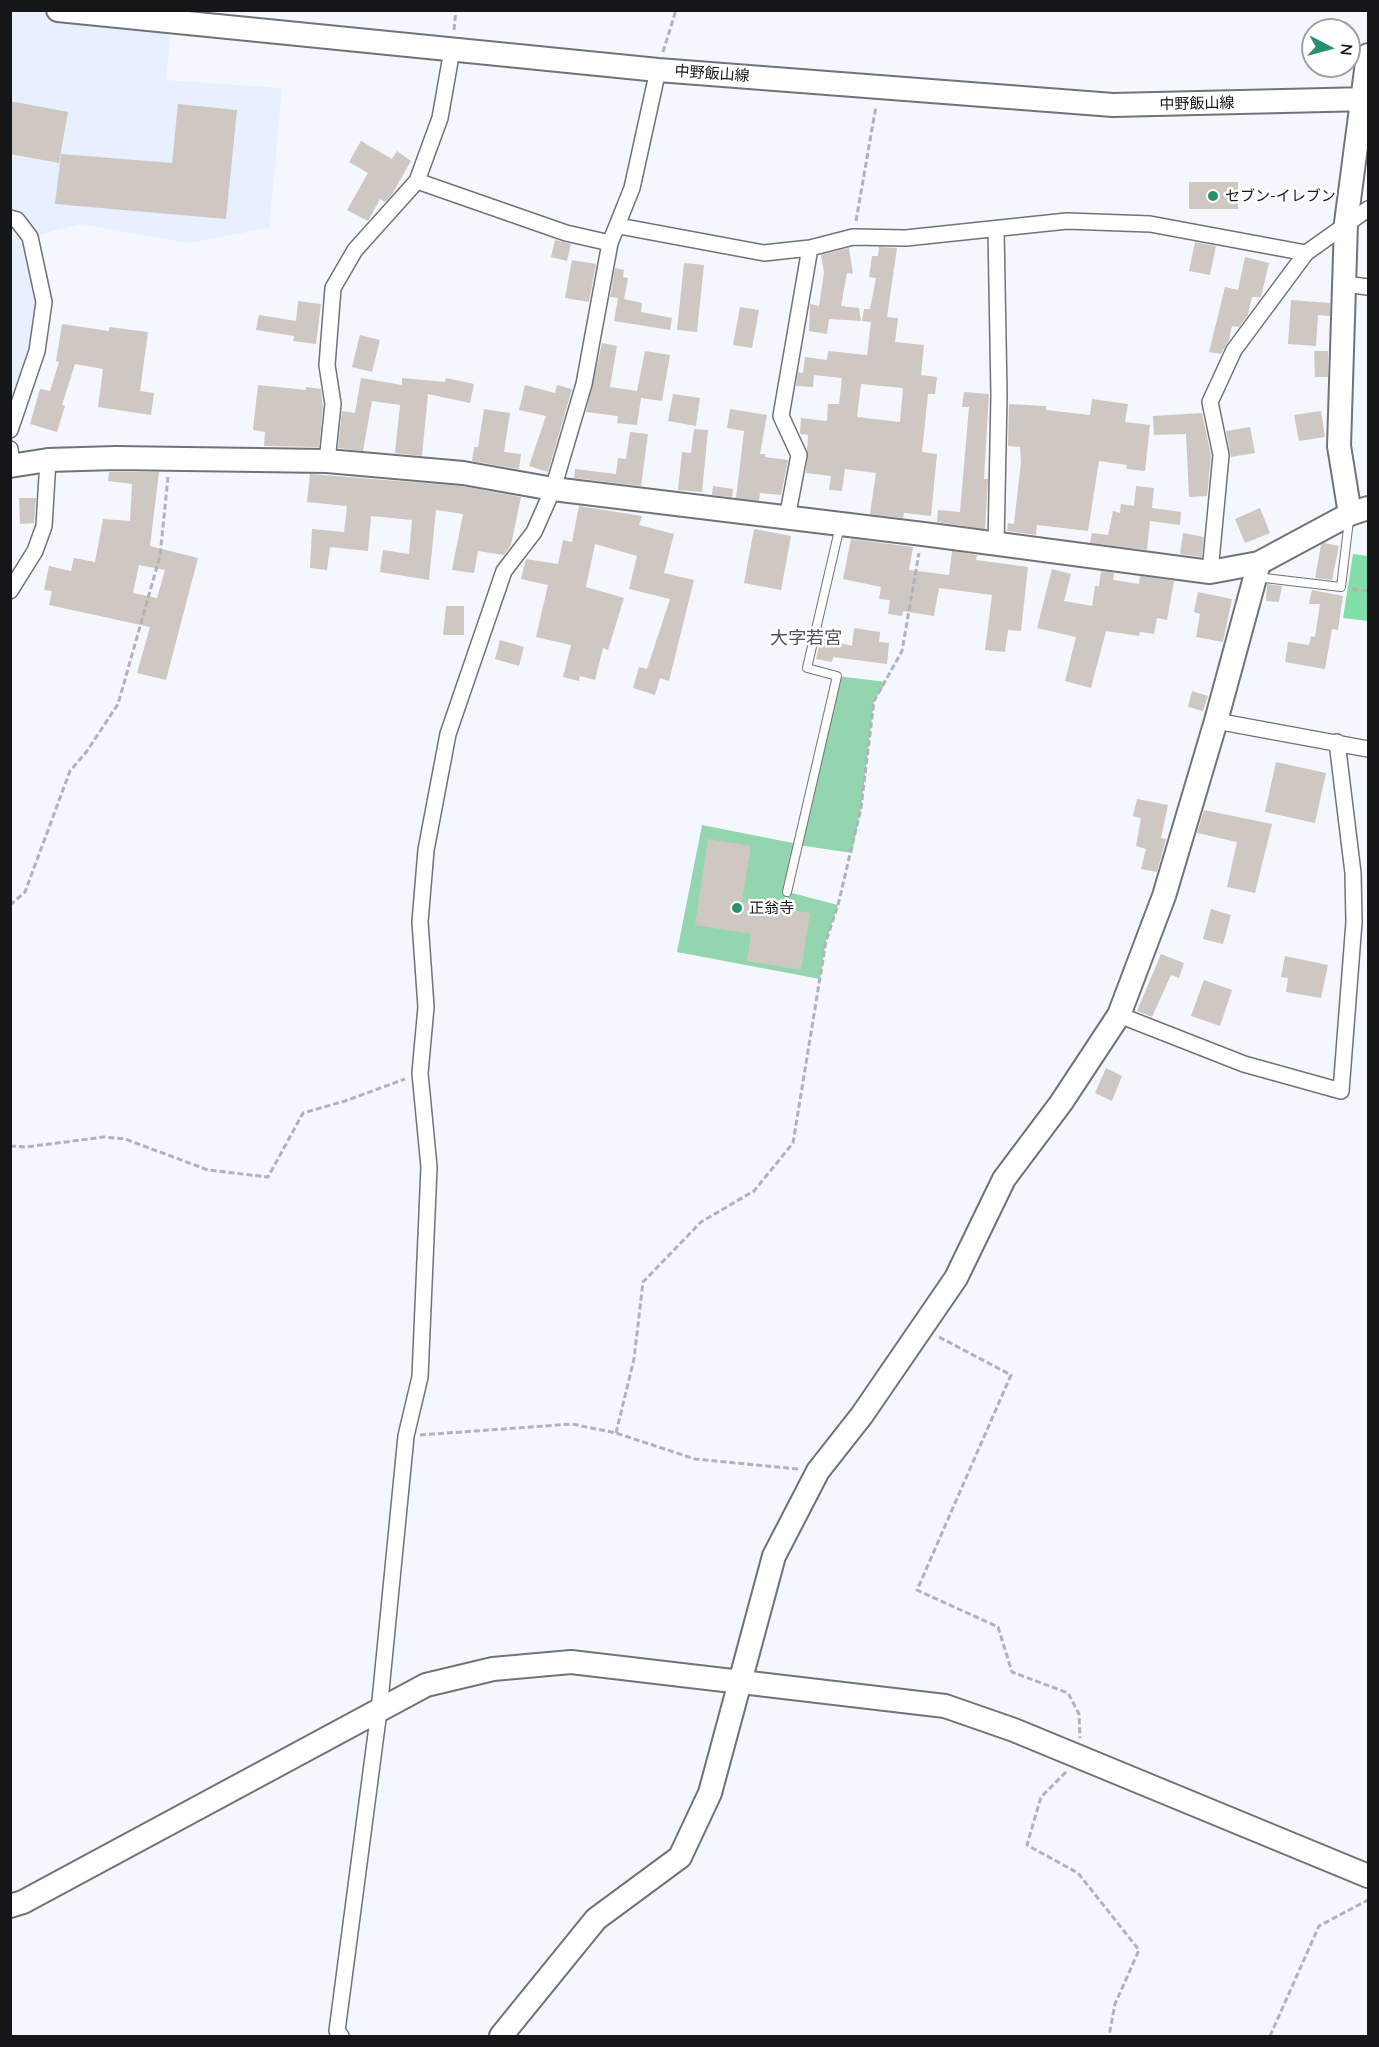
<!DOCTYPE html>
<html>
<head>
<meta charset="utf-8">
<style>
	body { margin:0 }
	#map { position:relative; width:1379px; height:2047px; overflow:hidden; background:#f4f7fe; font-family:Quicksand,sans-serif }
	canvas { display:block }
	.frame { position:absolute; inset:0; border:12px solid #141618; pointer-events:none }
	.north { position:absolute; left:1301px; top:18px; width:60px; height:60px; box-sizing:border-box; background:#fff; border:2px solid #a1a2a3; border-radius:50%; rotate:96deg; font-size:16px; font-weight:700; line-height:24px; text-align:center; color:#141618 }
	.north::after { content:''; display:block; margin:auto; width:21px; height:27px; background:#2a8f6b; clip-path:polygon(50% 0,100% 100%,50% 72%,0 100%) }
</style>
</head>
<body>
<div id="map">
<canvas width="1379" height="2047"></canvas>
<div class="frame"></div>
<div class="north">N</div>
</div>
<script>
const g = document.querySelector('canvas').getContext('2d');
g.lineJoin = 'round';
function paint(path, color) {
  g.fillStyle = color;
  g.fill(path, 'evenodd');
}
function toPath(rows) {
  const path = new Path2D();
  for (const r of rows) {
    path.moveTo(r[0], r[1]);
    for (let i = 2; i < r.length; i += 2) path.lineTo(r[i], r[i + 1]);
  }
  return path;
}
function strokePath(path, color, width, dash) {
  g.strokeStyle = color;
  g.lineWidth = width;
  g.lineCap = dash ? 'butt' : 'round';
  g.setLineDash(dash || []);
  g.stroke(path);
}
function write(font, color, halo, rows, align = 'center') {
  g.font = font + ' Quicksand,"Noto Sans JP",sans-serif';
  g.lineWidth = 5;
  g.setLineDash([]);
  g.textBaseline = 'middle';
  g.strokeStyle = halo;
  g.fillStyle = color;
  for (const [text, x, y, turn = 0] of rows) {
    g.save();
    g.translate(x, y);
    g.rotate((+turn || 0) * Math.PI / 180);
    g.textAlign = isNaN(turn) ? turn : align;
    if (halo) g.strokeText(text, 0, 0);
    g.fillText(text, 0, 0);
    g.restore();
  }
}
paint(toPath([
	[11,11,103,11,172,22,166,80,282,88,269,228,187,243,81,224,30,237,44,302,11,430]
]), '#e8f0ff');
paint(toPath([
	[837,676,886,682,874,701,861,808,852,853,798,845,788,892,838,905,826,941,820,979,677,952,702,825,798,844]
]), '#93d5ae');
paint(toPath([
	[1353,554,1368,556,1368,621,1343,618]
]), '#82dea9');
paint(toPath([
	[10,101,68,112,59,163,10,154],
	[178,104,237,110,226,219,55,204,61,154,172,163],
	[361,141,392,159,397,151,411,161,391,196,385,202,380,199,368,221,347,210,368,173,349,162],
	[1189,182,1238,182,1238,209,1189,209],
	[555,240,571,244,567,261,551,257],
	[1195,242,1216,246,1210,275,1189,271],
	[879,247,897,248,887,317,898,318,895,342,924,345,921,375,937,377,935,394,928,394,922,452,937,454,931,516,904,513,903,518,870,514,876,473,845,469,842,491,829,490,831,476,806,473,808,435,800,434,801,418,827,421,828,404,839,404,842,378,814,375,813,387,796,386,798,372,803,373,805,357,827,360,828,351,867,355,871,322,862,321,864,309,870,309,876,278,869,277,872,256,878,256],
	[861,384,903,388,900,422,857,417],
	[849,248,853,274,847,273,841,306,859,308,861,321,829,319,827,334,809,331,810,304,819,306,824,273,821,255],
	[1245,257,1269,263,1261,297,1252,297,1248,315,1239,327,1232,326,1229,340,1221,354,1209,352,1225,287,1238,290],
	[572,260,596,264,589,302,565,298],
	[684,263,704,265,697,332,677,330],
	[615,268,624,270,623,277,628,278,624,299,642,303,641,312,672,318,670,330,614,321,618,298,610,297],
	[1291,300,1330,303,1330,316,1318,315,1316,346,1288,344],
	[298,301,321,304,316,344,293,341,294,336,256,330,259,315,296,321],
	[740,307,759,310,752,348,733,345],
	[62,324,109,331,109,327,148,332,140,391,154,393,151,415,98,407,103,369,75,364,62,405,65,406,57,432,30,424,40,389,50,391,59,362,56,361],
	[360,335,380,340,372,372,352,367],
	[602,343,617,346,610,387,637,391,645,351,670,355,662,401,641,398,637,425,617,423,618,416,586,412],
	[1314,351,1328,351,1328,377,1315,377],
	[361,378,402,385,402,378,445,382,446,378,474,384,470,403,428,394,422,456,395,453,400,405,372,401,363,451,338,448,342,411,355,413],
	[258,385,306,390,306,387,321,389,323,408,319,447,264,446,265,432,253,430],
	[525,385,555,393,557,385,572,389,548,472,529,466,546,416,519,410],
	[964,392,989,394,984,479,988,479,985,529,937,522,938,510,960,512,969,407,962,407],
	[673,394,700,398,696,426,668,421],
	[1092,399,1128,404,1125,422,1150,425,1145,471,1126,469,1127,465,1099,461,1088,531,1037,525,1036,535,1007,531,1008,523,1014,524,1021,462,1020,447,1008,446,1009,404,1046,406,1046,410,1090,415],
	[484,409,510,413,504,452,521,454,519,469,472,461,474,447,478,447],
	[730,409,767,415,760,454,765,454,765,457,788,460,781,495,760,493,759,501,736,498,744,431,727,428],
	[1321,411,1325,437,1299,441,1294,415],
	[1202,413,1211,456,1207,496,1189,497,1186,434,1154,435,1153,416],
	[1250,427,1255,453,1231,457,1226,431],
	[694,429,708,430,702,492,678,490,682,452,691,453],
	[630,432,648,434,641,486,574,478,575,469,616,474,618,458,626,459],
	[109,472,159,472,150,546,198,558,166,680,137,673,150,627,49,605,52,591,44,590,49,566,71,571,74,558,95,562,103,519,130,521,132,484,108,481],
	[139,565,165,570,157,598,133,593],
	[310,474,461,486,521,497,511,545,504,555,478,551,474,573,452,570,463,514,436,510,429,580,380,572,383,550,409,554,412,520,371,516,368,551,330,547,327,570,310,568,312,529,344,532,347,506,307,502],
	[713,486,733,489,732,497,712,495],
	[1136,486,1154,488,1152,508,1181,512,1180,525,1150,521,1147,550,1090,543,1092,533,1108,535,1113,511,1120,513,1121,504,1134,506],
	[19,498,36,498,34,523,20,524],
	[579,506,642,516,639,525,674,534,664,573,694,580,669,681,660,678,655,695,633,688,639,667,647,669,670,599,629,589,637,556,595,544,586,587,624,598,608,650,603,648,595,680,580,676,579,681,563,677,571,645,536,637,548,585,521,579,526,559,558,564,563,540,572,542],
	[1260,508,1270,533,1245,543,1235,519],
	[754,529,791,536,781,590,744,583],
	[1183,533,1204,537,1202,557,1180,554],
	[851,539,913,547,909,570,949,575,952,551,977,555,976,560,1028,567,1021,631,1008,630,1005,652,985,650,992,595,939,588,934,616,903,611,902,616,888,614,890,600,879,599,881,587,843,579],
	[1324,543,1339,546,1332,580,1315,578,1321,545],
	[1052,569,1071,574,1064,601,1092,606,1095,586,1099,586,1101,571,1114,573,1113,580,1139,584,1140,576,1174,581,1167,620,1157,618,1154,634,1140,632,1139,636,1106,631,1091,688,1065,681,1076,637,1037,628],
	[1267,584,1282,586,1279,602,1266,601],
	[1312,590,1343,596,1338,630,1332,629,1325,669,1285,662,1288,642,1309,645,1311,636,1315,637,1320,604,1309,604],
	[1198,592,1232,599,1223,642,1196,637,1200,614,1194,612],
	[446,606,464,606,464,635,443,635],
	[854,628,880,632,879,642,889,643,887,664,833,657,832,662,816,659,821,638,852,646],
	[500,640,524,647,519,666,495,659],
	[1192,691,1208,696,1203,711,1188,707],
	[1276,762,1326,773,1315,823,1265,812],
	[1137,799,1168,805,1161,838,1166,839,1157,872,1141,869,1146,849,1136,846,1141,818,1133,816],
	[1204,810,1272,824,1255,893,1227,887,1237,842,1197,833],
	[708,839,751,846,742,902,810,913,801,970,747,961,751,934,695,925],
	[1211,909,1231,915,1223,944,1203,939],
	[1161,954,1184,963,1179,978,1171,975,1152,1017,1137,1011],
	[1285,956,1328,965,1321,998,1286,992,1288,978,1281,977],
	[1204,980,1232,990,1220,1026,1191,1016],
	[1106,1068,1122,1076,1112,1101,1095,1093]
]), '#cfc7c2');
const lane = toPath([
	[1256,577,1341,587,1349,520],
	[787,892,837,676,807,668,840,526]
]);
const street = toPath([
	[417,181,566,233,610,243],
	[10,218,17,220,30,237,44,302,37,351,10,430],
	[619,226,764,253,810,248,853,237,906,238,1067,221,1150,224,1306,253],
	[996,229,999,395,996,545],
	[1345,284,1368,287],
	[10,449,12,465],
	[327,461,333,404,327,365,333,288,355,250,417,181,440,118,452,50],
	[787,518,799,455,781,416,810,248],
	[1210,572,1221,455,1210,402,1234,350,1306,253,1368,209],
	[10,591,35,551,44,526,48,460],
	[1216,721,1368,749],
	[1119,1015,1244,1064,1341,1091,1354,922,1353,873,1337,742],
	[341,2036,337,2031,379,1711,406,1436,420,1377,429,1167,420,1073,426,1007,420,922,426,850,448,734,504,571,534,532,553,489,584,384,610,243,632,188,658,70]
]);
const secondary = toPath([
	[58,10,658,70,1113,105,1368,99],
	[10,466,48,460,116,458,327,461,463,473,553,489,923,534,1210,572,1259,563,1350,514,1368,508],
	[1350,514,1339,446,1346,223,1368,55],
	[10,1906,23,1902,426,1685,493,1669,571,1662,945,1706,1014,1730,1368,1876],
	[501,2036,596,1919,680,1857,710,1793,774,1556,818,1471,862,1415,956,1278,1004,1179,1061,1103,1119,1015,1164,896,1216,721,1259,563]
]);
strokePath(lane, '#6f737a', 10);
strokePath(street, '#6f737a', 18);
strokePath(secondary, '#6f737a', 26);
strokePath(toPath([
	[454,30,456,10],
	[663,52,676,10],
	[856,221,876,106],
	[1352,589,1368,591],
	[10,905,25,892,70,771,87,751,118,704,160,556,168,477],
	[10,1146,26,1147,104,1137,125,1139,208,1170,268,1177,303,1113,345,1101,405,1079],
	[939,1337,1011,1375,917,1590,998,1627,1012,1672,1068,1693,1079,1714,1080,1738],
	[616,1433,634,1359,643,1282,701,1222,754,1191,793,1143,826,941,838,905,861,808,874,701,902,651,919,553],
	[420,1435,572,1424,616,1433,695,1459,798,1469],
	[1066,1772,1041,1797,1027,1845,1078,1873,1139,1950,1115,2004,1109,2036],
	[1270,2036,1319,1926,1368,1900]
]), '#b1b3b9', 3, [6, 3]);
strokePath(lane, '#fff', 8);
strokePath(street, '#fff', 15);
strokePath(secondary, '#fff', 22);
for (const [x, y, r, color] of [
	[1213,196,6,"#2a8f6b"],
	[737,908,6,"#2a8f6b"]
]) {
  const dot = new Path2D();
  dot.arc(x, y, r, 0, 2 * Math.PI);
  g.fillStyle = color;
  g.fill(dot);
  strokePath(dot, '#fff', 2);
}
write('15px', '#141618', '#fff', [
	["中野飯山線",712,74,4],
	["中野飯山線",1197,104,-1]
]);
write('15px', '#141618', '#fff', [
	["セブン-イレブン",1225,196],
	["正翁寺",749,908]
], 'left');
write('18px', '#4e5259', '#fff', [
	["大字若宮",806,639]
]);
</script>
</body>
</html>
